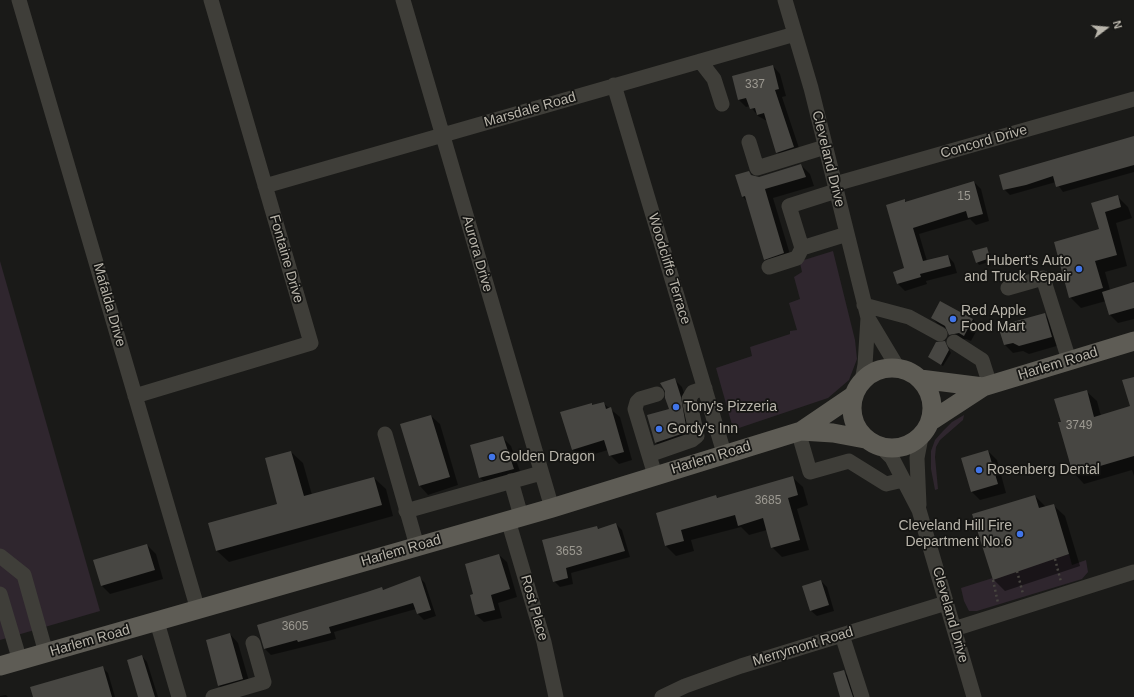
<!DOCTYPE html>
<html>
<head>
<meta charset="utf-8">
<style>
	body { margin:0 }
	#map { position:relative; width:1134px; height:697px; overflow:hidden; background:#1a1a18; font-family:Helvetica,sans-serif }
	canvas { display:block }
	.north { position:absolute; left:1086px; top:8px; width:40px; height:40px; -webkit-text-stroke:3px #151513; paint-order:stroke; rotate:74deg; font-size:11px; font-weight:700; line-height:16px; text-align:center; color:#b9b5ab }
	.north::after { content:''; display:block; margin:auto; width:14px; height:18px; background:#b9b5ab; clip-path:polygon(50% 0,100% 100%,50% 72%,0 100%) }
</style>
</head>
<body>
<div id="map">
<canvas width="1134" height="697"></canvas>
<div class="north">N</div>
</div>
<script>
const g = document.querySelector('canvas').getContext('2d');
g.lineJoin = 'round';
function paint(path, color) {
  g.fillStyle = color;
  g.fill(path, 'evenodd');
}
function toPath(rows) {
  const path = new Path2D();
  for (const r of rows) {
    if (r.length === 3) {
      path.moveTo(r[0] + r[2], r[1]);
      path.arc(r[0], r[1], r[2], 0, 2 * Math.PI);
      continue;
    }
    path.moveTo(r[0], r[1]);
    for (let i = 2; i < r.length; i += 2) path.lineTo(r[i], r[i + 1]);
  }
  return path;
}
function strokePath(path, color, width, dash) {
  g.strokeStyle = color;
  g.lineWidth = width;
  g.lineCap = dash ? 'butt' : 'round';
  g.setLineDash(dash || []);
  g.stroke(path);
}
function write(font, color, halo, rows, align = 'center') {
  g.font = font + ' Helvetica,sans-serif';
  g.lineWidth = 3.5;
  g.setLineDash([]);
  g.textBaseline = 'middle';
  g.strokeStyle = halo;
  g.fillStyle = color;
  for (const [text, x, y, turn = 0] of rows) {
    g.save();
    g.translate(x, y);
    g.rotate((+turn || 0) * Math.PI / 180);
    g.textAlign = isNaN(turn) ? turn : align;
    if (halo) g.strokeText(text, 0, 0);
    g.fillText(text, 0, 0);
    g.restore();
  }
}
paint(toPath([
	[833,251,855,340,857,359,849,380,828,398,739,428,732,425,716,368,752,356,750,347,790,334,790,331,797,330,789,303,800,299,794,277,802,272,800,263,804,260],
	[0,261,100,611,0,640],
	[964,415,963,420,940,440,936,447,935,457,938,489,935,490,931,469,931,451,935,440,943,431,952,422],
	[1069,554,1072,565,1086,560,1088,572,1082,579,977,611,969,611,964,601,961,588]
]), '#2f262e');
paint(toPath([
	[773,66,780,74,786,96,782,97,801,154,784,159,777,152,767,121,758,116,750,106,746,107,739,100],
	[1134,138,1134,172,1063,192,1056,182,1010,195,1004,189],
	[801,165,810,174,814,186,773,198,792,261,773,268,765,259,747,201,742,196,748,172,752,176,759,178],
	[974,182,981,189,989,221,976,225,970,219,919,234,927,261,948,256,954,263,957,273,926,281,927,284,905,291,898,284,894,272,906,269,904,200,907,203],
	[1117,196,1128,207,1132,218,1116,223,1127,266,1105,272,1110,290,1133,283,1132,281,1134,280,1134,319,1118,323,1110,315,1106,301,1081,308,1070,297,1100,230,1092,203],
	[986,248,992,261,979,265,977,262],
	[1044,314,1053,323,1060,345,1029,354,1023,351,1013,353,1005,345],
	[932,318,973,319,979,326,971,341,966,339,956,341,950,334,948,329,938,324],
	[945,342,951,353,943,366,929,357],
	[1134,378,1134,476,1132,470,1084,484,1074,473,1062,422,1086,391,1097,401,1101,416,1131,407],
	[675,380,682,387,688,405,694,439,663,450,656,443,648,416,670,410],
	[603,403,620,417,632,460,619,464,610,455,608,450,581,458,572,449,591,404,593,406],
	[431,416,440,424,458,485,428,495,420,486],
	[503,438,511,446,522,477,489,486,480,478],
	[988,451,997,460,1006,493,980,500,971,491],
	[291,452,303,463,312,495,374,478,386,489,393,516,229,562,217,551,209,524,279,505],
	[792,477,803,487,808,505,797,509,809,550,782,557,772,547,767,530,749,535,741,527,691,540,694,551,676,556,666,546,657,513,716,496,719,499],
	[1035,496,1046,507,1053,505,1065,516,1080,566,1005,591,993,579],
	[616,524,622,530,630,557,571,573,573,584,560,587,554,581,596,527,599,529],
	[147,545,156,554,163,579,110,594,102,586],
	[499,555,507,562,517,597,498,603,502,618,484,622,476,615,471,595,475,594],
	[420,578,425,583,436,616,424,620,418,614,416,609,334,632,336,639,271,655,265,649,258,626,382,589,384,590],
	[821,581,827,587,834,611,817,616,811,611,803,587],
	[230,634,238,643,251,688,228,694,219,686],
	[142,656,147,662,158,697,139,697],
	[103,668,108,673,115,697,34,697],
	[844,672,849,677,855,697,841,697],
	[6,695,8,697,0,697,0,696]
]), '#0007');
paint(toPath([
	[773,65,779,89,775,90,794,147,776,153,764,113,757,115,755,108,750,109,746,98,738,100,732,76],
	[1134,136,1134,165,1056,187,1053,176,1026,185,1003,190,999,175],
	[801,164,806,177,765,189,784,253,764,260,745,196,742,197,735,175,749,171,751,175,759,177],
	[974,181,983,214,968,218,966,211,913,228,923,261,948,255,951,266,920,274,921,277,897,284,893,272,904,268,886,205,905,199,905,202],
	[1118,195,1121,207,1105,212,1117,255,1095,261,1103,288,1069,298,1054,242,1099,229,1091,203],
	[987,247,990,258,976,263,972,251],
	[1134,282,1134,308,1109,315,1102,292],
	[940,301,973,319,964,336,959,333,949,335,945,326,931,318],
	[1045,313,1052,337,1019,346,1013,343,1004,345,998,326],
	[945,341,949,350,941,365,928,357,936,342],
	[1134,377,1134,456,1073,474,1058,422,1061,422,1054,399,1087,390,1094,417,1130,406,1122,380],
	[675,378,681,397,687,432,655,443,647,415,669,409,665,398,665,391,660,383],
	[604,402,606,409,611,407,624,452,609,456,604,440,572,450,560,412,592,403,592,405],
	[431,415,450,477,419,486,400,424],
	[503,436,514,469,479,478,470,445],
	[988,450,998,484,971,492,961,458],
	[291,451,304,496,374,477,382,505,216,551,208,523,277,504,265,458],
	[793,476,798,495,788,498,800,540,771,548,763,518,738,526,735,515,681,530,684,541,665,546,656,513,716,495,717,498],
	[1035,495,1039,508,1054,504,1069,554,993,580,972,514],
	[616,523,625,551,566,568,568,578,553,582,542,540,597,526,598,529],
	[147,544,155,570,101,586,93,560],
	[499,554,510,589,491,595,495,610,475,615,470,595,473,594,465,564],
	[420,576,431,610,417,614,413,603,329,627,331,633,298,642,297,640,264,649,257,625,367,592,382,587,383,590],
	[821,580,829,605,810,611,802,586],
	[230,633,243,679,218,686,206,640],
	[142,655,155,697,138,697,127,660],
	[103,666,112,697,33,697,30,687],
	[844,670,853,697,840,697,833,673]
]), '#474642');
strokePath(toPath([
	[1055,559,1061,582],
	[1017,571,1023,594],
	[993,580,998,603]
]), '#46443f', 2.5, [2, 3]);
strokePath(toPath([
	[19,0,198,610],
	[403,0,552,508],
	[785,0,811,88,868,318,898,368],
	[700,61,714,79,722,104],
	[614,85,724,453],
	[749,142,757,168,825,147],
	[835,184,1134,99],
	[265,186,795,34],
	[836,191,789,206,802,248,847,234],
	[769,267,797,258,802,248],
	[1008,288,1043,278,1069,360],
	[864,305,909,317,940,334],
	[954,342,982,360,990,385],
	[862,381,865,365,868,318],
	[135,396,311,343,211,0],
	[798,431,810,472,849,461,886,484,903,480],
	[385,434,417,546],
	[882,448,892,458,919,510,974,697],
	[649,455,692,440,697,436,689,399,693,392,705,388],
	[655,475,635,409,637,402,640,399,657,394],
	[511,481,521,516],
	[919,505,917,458,921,437],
	[406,511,541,473],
	[508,520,544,642,556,697],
	[0,556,24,575,46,653],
	[0,594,20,661],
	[157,622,179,697],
	[954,629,1134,572],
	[842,635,862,697],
	[213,697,264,682,253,643],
	[662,697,685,686,741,666,946,603]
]), '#3f3e39', 15);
strokePath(toPath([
	[892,408,40],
	[920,379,983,387],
	[931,421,983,387,1134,341],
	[801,431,833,433,865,439],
	[0,666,552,508,801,431,854,395]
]), '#5e5c55', 19);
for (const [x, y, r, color] of [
	[1079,269,4,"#4175e9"],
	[953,319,4,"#4175e9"],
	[676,407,4,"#4175e9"],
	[659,429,4,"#4175e9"],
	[492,457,4,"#4175e9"],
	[979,470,4,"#4175e9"],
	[1020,534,4,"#4175e9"]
]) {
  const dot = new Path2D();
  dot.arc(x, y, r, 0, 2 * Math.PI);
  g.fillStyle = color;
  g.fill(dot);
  strokePath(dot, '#151513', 1.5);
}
write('12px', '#9c9991', null, [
	["337",755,85],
	["15",964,197],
	["3749",1079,426],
	["3685",768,501],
	["3653",569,552],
	["3605",295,627]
]);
write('14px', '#b9b5ab', '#151513', [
	["Marsdale Road",530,110,-16],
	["Concord Drive",984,142,-16],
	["Cleveland Drive",828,159,76],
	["Aurora Drive",477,254,74],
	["Fontaine Drive",286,259,74],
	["Woodcliffe Terrace",669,269,73],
	["Mafalda Drive",109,305,74],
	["Harlem Road",1058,364,-17],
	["Harlem Road",711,458,-17],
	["Harlem Road",401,551,-16],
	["Rost Place",534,608,74],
	["Cleveland Drive",950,615,74],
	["Harlem Road",90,641,-16],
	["Merrymont Road",803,647,-17]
]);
write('14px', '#b9b5ab', '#151513', [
	["Hubert's Auto",1071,261,"right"],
	["and Truck Repair",1071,277,"right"],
	["Red Apple",961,311],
	["Food Mart",961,327],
	["Tony's Pizzeria",684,407],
	["Gordy's Inn",667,429],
	["Golden Dragon",500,457],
	["Rosenberg Dental",987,470],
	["Cleveland Hill Fire",1012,526,"right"],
	["Department No.6",1012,542,"right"]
], 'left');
</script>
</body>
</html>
